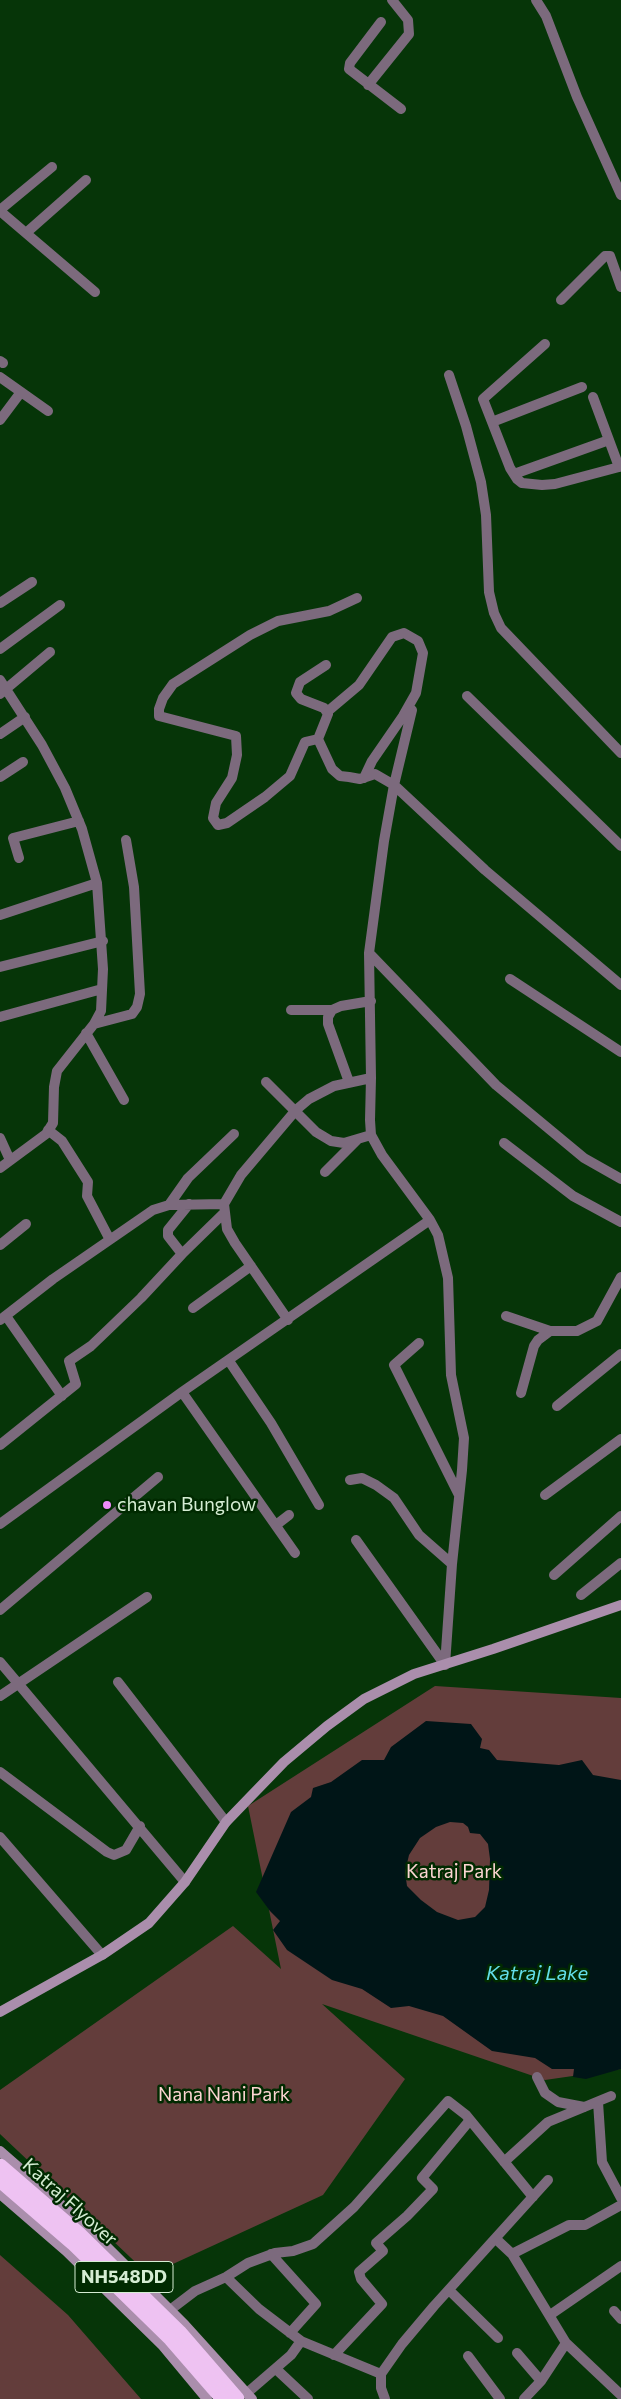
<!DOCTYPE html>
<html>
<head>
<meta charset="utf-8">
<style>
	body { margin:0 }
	canvas { display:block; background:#063508 }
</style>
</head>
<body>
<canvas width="621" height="2399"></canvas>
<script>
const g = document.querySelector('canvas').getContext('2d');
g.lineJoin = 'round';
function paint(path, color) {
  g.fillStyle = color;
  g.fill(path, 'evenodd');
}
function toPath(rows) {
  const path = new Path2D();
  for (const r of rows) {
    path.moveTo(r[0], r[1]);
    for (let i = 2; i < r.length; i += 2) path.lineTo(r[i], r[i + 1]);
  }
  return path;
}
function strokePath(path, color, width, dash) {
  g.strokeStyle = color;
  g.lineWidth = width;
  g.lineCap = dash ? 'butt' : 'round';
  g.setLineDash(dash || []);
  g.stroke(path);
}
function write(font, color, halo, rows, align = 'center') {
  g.font = font + ' Commissioner,sans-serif';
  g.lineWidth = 5;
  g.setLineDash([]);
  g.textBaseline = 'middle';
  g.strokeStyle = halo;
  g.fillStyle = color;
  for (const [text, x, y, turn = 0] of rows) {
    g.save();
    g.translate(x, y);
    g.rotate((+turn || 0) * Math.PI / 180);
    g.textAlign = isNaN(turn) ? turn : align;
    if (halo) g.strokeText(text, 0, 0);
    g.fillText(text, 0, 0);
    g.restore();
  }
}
paint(toPath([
	[435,1686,621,1698,621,2069,545,2080,322,2004,405,2079,323,2195,149,2275,0,2134,0,2090,233,1926,281,1969,248,1806],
	[0,2255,68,2315,141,2399,0,2399]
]), '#633d3b');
paint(toPath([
	[426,1721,471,1724,482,1739,480,1748,489,1750,497,1760,559,1765,582,1760,593,1775,621,1780,621,2069,586,2079,573,2077,574,2069,552,2069,535,2058,492,2051,443,2016,409,2006,391,2008,362,1989,332,1980,287,1950,273,1930,280,1921,270,1911,256,1892,291,1812,311,1797,313,1788,331,1782,362,1760,384,1760,391,1747],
	[450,1822,463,1823,468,1827,470,1833,480,1834,488,1844,490,1859,489,1890,485,1907,475,1917,458,1920,437,1912,421,1900,407,1886,405,1872,409,1855,420,1838,436,1827]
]), '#001517');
strokePath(toPath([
	[536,0,546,16,577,97,621,195],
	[381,22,350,63,349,69,401,109],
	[368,85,409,34,408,20,392,0],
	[0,210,52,167],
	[0,211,95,292],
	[26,233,86,180],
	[561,300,605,256,610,256,621,287],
	[545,344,483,399,510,468,517,479,522,483,542,485,555,484,619,467],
	[0,361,3,363],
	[449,375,466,426,481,482,486,515,489,592,494,613,501,628,621,753],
	[0,377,48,411],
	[593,397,619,467,621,466],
	[0,420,21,392],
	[492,422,582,387],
	[514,474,609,440],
	[0,603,32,582],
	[0,649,60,605],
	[326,665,300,682,296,693,301,699,324,708,328,714,318,739,332,769,340,776,349,777,360,779,375,774,394,785,485,870,621,985],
	[0,680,42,745,65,788,82,829,97,883],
	[0,694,50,652],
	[467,696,621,846],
	[327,712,359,685,392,637,404,633,418,641,423,653,416,693,403,716,372,761,364,778],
	[0,734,25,717],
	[318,739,305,742,290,776,265,797,227,823,218,825,213,818,216,803,232,778,237,755,236,736,159,716,159,709,163,698,173,684,250,635,278,621,329,611,357,598],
	[0,777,23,762],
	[19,858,13,838,79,821],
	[0,915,97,883,103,969,101,1011,94,1024,57,1071,54,1087,53,1123,46,1134,0,1168],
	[369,953,496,1085,584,1158,621,1179],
	[0,967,103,941],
	[510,979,621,1052],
	[291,1010,332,1010],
	[0,1017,102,989],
	[94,1024,132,1014,137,1007,140,994,134,887,126,840],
	[86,1033,124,1100],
	[266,1082,316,1132,331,1141,344,1143,371,1135],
	[349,1082,328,1024,328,1017,332,1010,341,1006,371,1001],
	[48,1130,62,1141,88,1182,87,1196,109,1238],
	[0,1138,10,1160],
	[504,1143,573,1196,621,1222],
	[325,1172,357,1140],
	[169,1205,188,1178,234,1134],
	[430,1220,438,1235,448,1278,451,1375,464,1438,462,1470,452,1564],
	[0,1245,26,1224],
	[182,1254,224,1213],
	[193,1308,251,1266],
	[6,1316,62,1396],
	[506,1316,550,1331],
	[0,1320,53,1279,153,1210,169,1205,224,1204],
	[288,1320,235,1243,227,1229,224,1204,241,1175,296,1110,309,1099,334,1086,371,1078],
	[419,1343,394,1365,459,1495],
	[229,1361,271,1423,319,1505],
	[182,1392,295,1553],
	[521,1393,534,1346,538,1340,550,1331,577,1331,597,1321,621,1277],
	[557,1406,621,1354],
	[0,1445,76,1384,69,1361,91,1346,141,1298,182,1254,168,1236,168,1230,189,1204],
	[350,1480,362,1478,376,1485,394,1498,419,1535,452,1564,445,1665],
	[545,1495,621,1439],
	[0,1524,182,1392,430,1220,382,1155,371,1135,370,1120,371,1078,369,953,384,841,394,785,412,710],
	[276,1525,289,1515],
	[356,1540,445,1665],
	[554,1575,621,1516],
	[581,1595,621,1563],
	[0,1610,158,1477],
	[0,1662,185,1882],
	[118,1682,226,1822],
	[0,1696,147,1597],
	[0,1772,107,1852,114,1855,126,1850,140,1826],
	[0,1837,102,1955],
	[537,2077,545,2093,558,2102,584,2107],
	[598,2102,602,2162,621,2198],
	[504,2162,548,2122,611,2096],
	[496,2239,512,2254,566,2343,621,2395],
	[271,2254,316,2304,290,2333],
	[512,2254,569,2225,585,2225,621,2205],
	[226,2277,259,2309,301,2341,381,2374],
	[449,2290,498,2338],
	[170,2310,195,2291,226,2277,248,2263,275,2253,293,2251,313,2244,354,2207,448,2101,466,2115,533,2197],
	[614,2311,621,2319],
	[550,2315,621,2266],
	[517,2353,541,2381],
	[334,2355,382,2304,361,2279,359,2272,383,2251,376,2243,407,2216,433,2189,422,2178,470,2120],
	[468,2356,500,2399],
	[276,2369,308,2399],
	[247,2393,291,2355,301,2341],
	[385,2399,381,2388,381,2374,402,2344,434,2306,548,2180],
	[524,2399,541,2381,566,2343]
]), '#7c6a7d', 10);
strokePath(toPath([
	[0,2012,102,1955,149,1923,185,1882,226,1822,253,1794,284,1762,327,1726,364,1699,414,1674,493,1649,621,1605],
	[0,2151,88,2228,185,2325,252,2399],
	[0,2194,66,2251,163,2346,207,2399]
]), '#aa8eac', 10);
strokePath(toPath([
	[0,2166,80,2235,179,2332,237,2399],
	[0,2180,73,2243,171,2339,223,2399]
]), '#eec2f2', 15);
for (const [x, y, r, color] of [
	[107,1505,5,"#ee8cf9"]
]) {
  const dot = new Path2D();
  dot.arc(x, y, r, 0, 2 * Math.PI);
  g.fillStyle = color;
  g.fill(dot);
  strokePath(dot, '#002a00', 2);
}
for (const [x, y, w] of [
	[124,2277,98]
]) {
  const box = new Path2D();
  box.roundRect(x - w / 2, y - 15.5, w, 31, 4);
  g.fillStyle = '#002a00';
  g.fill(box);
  strokePath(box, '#d5edd3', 1);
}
write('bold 18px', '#d5edd3', null, [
	["NH548DD",124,2277]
]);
write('19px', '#d5edd3', '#002a00', [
	["chavan Bunglow",117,1505]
], 'left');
write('19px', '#fbd4d1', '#002a00', [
	["Katraj Park",454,1872],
	["Nana Nani Park",224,2095]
]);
write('19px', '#d5edd3', '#002a00', [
	["Katraj Flyover",70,2202,42]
]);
write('italic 20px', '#63dee9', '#002a00', [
	["Katraj Lake",537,1973]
]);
</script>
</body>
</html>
